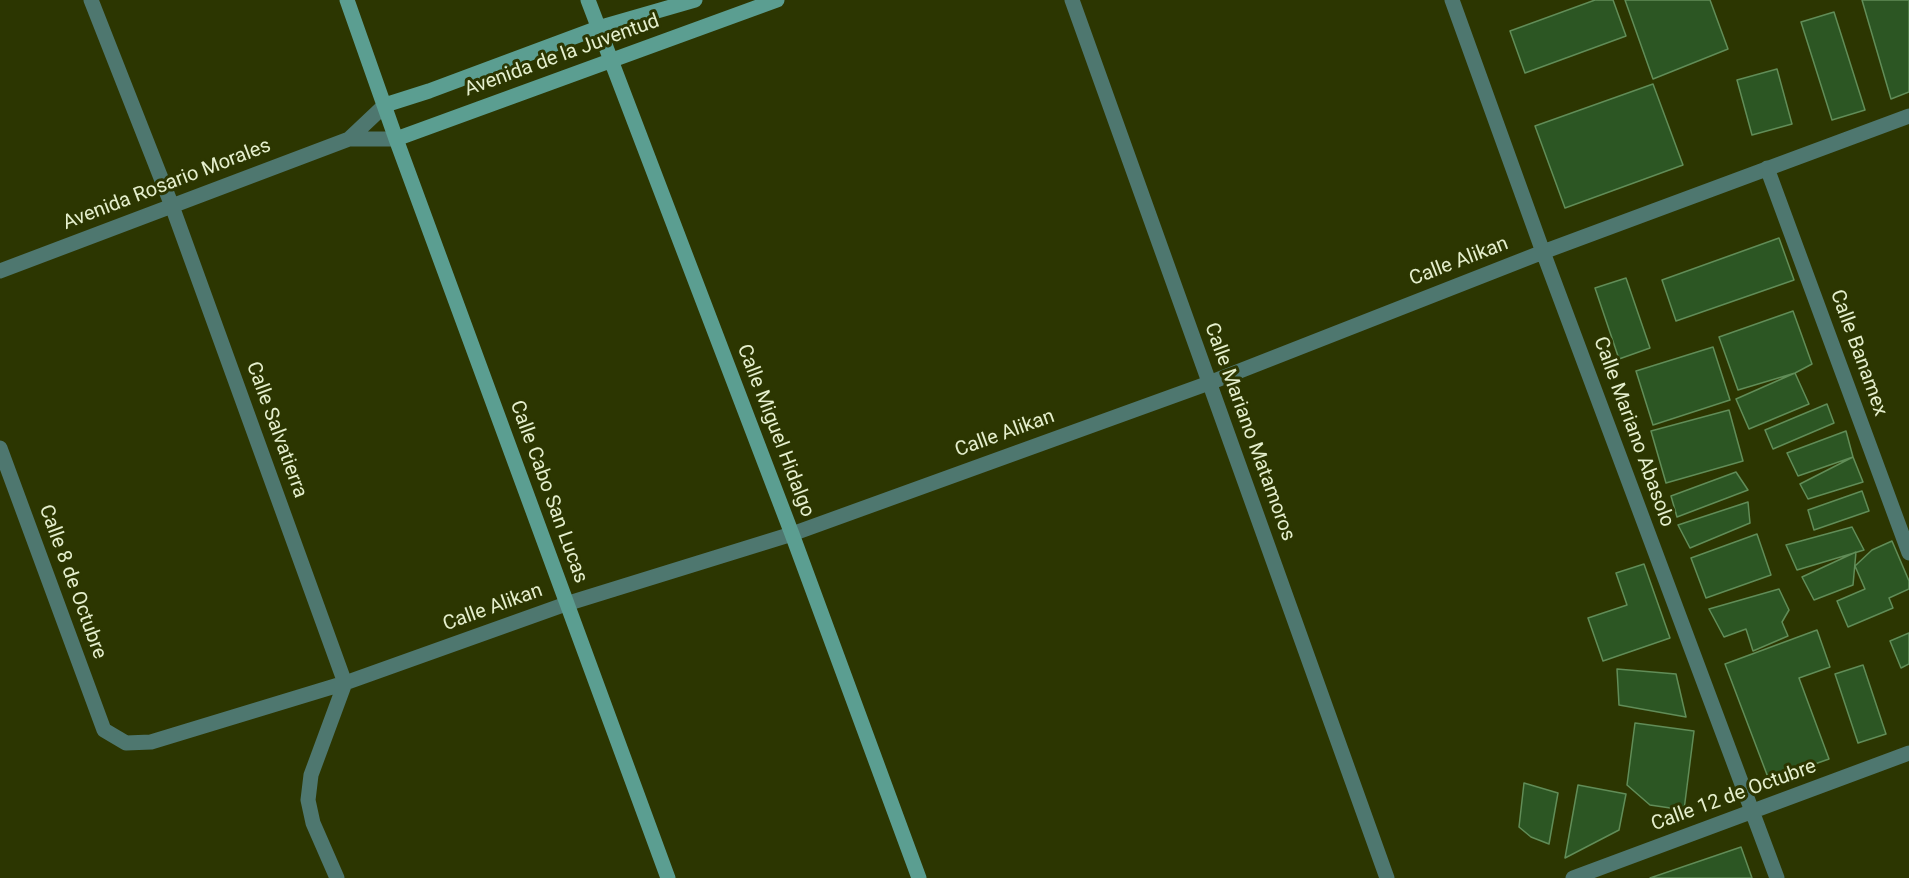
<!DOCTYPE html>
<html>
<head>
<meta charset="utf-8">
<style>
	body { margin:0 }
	canvas { display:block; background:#2c3601 }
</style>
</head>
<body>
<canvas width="1909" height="878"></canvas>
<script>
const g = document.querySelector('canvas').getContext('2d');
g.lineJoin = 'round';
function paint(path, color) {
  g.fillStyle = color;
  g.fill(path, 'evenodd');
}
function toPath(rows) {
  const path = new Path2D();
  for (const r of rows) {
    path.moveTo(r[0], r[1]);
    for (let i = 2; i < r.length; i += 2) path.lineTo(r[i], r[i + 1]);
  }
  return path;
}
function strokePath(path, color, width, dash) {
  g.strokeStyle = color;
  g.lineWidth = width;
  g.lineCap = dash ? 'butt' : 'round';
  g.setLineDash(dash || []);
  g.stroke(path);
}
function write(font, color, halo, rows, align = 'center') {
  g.font = font + ' Roboto,sans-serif';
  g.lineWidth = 6;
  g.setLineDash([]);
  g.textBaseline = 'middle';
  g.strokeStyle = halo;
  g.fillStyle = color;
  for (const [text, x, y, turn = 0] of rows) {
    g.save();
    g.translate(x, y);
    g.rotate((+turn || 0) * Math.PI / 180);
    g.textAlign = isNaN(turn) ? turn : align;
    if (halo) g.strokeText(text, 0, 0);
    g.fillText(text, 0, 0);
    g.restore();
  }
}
const building = toPath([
	[1595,0,1613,0,1626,36,1525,73,1510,31,1595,0],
	[1625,0,1710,0,1728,49,1653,79,1625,0],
	[1862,0,1909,0,1909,92,1891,99,1862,0],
	[1834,12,1865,110,1832,120,1801,22,1834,12],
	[1777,69,1792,124,1752,135,1737,80,1777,69],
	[1653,84,1683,165,1565,208,1535,126,1653,84],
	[1779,238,1794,280,1676,321,1662,280,1779,238],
	[1626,278,1650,348,1619,359,1595,288,1626,278],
	[1793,311,1812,364,1795,373,1738,390,1719,337,1793,311],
	[1713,347,1730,400,1653,425,1636,371,1713,347],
	[1795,373,1809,404,1749,429,1736,399,1795,373],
	[1827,404,1834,423,1773,449,1765,430,1827,404],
	[1729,410,1743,461,1666,483,1651,431,1729,410],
	[1846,431,1853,457,1798,476,1787,453,1846,431],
	[1853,457,1863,482,1808,499,1800,484,1853,457],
	[1736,472,1748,490,1677,517,1671,496,1736,472],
	[1862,491,1869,511,1814,530,1808,510,1862,491],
	[1748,502,1750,523,1690,548,1678,525,1748,502],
	[1852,527,1864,550,1797,570,1786,545,1852,527],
	[1757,534,1771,575,1706,598,1691,558,1757,534],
	[1892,541,1909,581,1909,589,1889,598,1893,608,1848,627,1837,601,1865,589,1855,566,1872,550,1892,541],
	[1856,552,1853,585,1814,600,1802,577,1856,552],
	[1644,564,1670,638,1603,661,1588,618,1627,605,1616,573,1644,564],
	[1779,589,1789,610,1782,622,1788,636,1753,651,1746,629,1724,637,1709,609,1779,589],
	[1817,630,1830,667,1799,678,1829,759,1769,780,1725,664,1817,630],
	[1909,633,1909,664,1901,668,1890,641,1909,633],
	[1863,665,1886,734,1858,743,1835,674,1863,665],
	[1617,669,1676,674,1686,717,1619,705,1617,669],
	[1635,723,1694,731,1684,810,1650,805,1627,785,1635,723],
	[1524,783,1558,793,1549,844,1531,837,1519,827,1524,783],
	[1578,785,1626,794,1619,830,1565,858,1578,785],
	[1741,847,1752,878,1650,878,1741,847]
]);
paint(building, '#2c5623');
strokePath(building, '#618d58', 1.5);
strokePath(toPath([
	[91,0,172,206,345,683,311,775,308,800,313,823,337,878],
	[1072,0,1387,878],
	[1452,0,1543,252,1777,878],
	[349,139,385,105],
	[1767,168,1909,553],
	[0,271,349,139,396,139],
	[0,448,104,730,126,743,151,742,345,683,566,604,792,534,1209,383,1543,252,1909,116],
	[1573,878,1909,753]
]), '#4e776f', 15);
strokePath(toPath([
	[347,0,396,139,668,878],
	[588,0,792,534,919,878],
	[385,105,429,91,598,28,695,0],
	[396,139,777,0]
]), '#5b9e91', 15);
write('20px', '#e5efcd', '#2c3601', [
	["Avenida de la Juventud",562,56,-20],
	["Avenida Rosario Morales",167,185,-21],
	["Calle Alikan",1459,262,-21],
	["Calle Banamex",1858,353,70],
	["Calle Salvatierra",276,430,70],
	["Calle Miguel Hidalgo",775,431,69],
	["Calle Mariano Matamoros",1249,432,70],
	["Calle Mariano Abasolo",1633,432,70],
	["Calle Alikan",1005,434,-20],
	["Calle Cabo San Lucas",548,492,70],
	["Calle 8 de Octubre",72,582,70],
	["Calle Alikan",493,608,-20],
	["Calle 12 de Octubre",1734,796,-20]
]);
</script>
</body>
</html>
